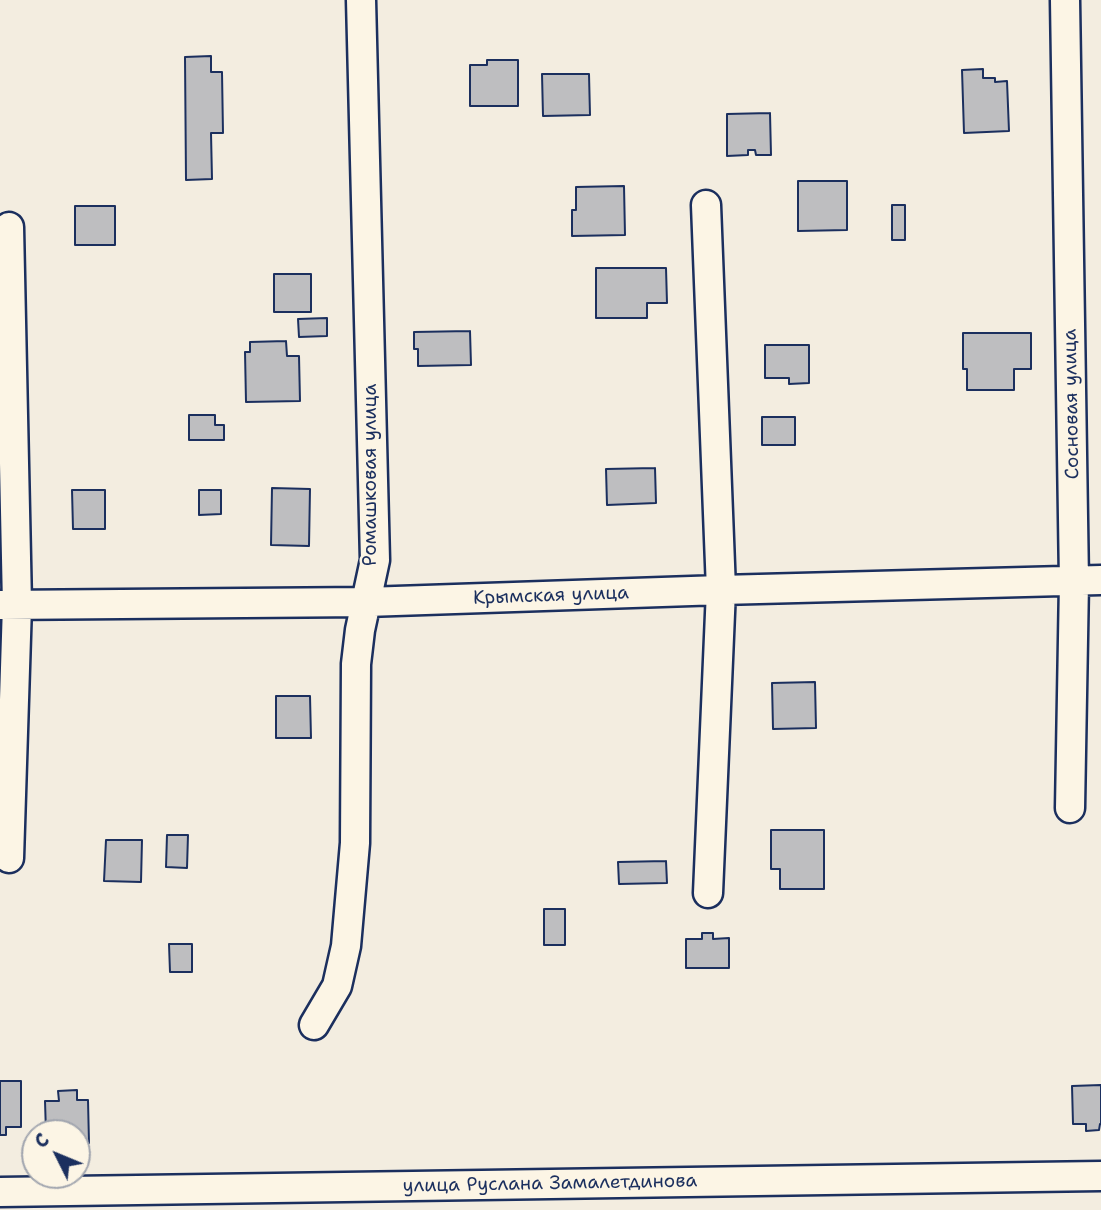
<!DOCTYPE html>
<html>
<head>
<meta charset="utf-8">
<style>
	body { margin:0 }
	#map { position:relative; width:1101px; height:1210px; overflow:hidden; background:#f3ede0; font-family:"Shantell Sans",sans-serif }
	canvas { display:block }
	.north { position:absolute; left:21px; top:1119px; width:70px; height:70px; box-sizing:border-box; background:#fcf5e5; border:2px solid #a2a6af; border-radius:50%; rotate:313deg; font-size:19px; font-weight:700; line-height:28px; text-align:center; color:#1b2f5e }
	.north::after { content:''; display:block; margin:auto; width:24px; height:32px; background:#1b2f5e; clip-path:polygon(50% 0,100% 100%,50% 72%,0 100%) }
</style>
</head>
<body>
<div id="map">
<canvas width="1101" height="1210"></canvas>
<div class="north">С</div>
</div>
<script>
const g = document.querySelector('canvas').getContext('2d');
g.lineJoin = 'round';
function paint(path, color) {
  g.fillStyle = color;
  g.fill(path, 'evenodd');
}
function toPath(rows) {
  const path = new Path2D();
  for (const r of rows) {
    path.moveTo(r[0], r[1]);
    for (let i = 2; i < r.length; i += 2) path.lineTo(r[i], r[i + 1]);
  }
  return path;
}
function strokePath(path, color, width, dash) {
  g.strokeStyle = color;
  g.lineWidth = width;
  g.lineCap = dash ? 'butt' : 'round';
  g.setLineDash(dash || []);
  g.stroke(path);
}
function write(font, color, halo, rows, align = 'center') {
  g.font = font + ' "Shantell Sans",sans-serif';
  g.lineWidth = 5;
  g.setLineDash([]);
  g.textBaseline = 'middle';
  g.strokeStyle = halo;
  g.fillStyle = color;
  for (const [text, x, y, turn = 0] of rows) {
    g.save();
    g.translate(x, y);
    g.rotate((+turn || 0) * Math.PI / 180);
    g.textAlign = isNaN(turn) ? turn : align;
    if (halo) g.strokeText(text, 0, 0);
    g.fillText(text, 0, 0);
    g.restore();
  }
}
const building = toPath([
	[211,56,211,72,222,72,223,133,211,133,212,179,186,180,185,57,211,56],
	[487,60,518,60,518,106,470,106,470,65,487,65,487,60],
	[983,69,983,78,995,78,995,82,1007,81,1009,131,964,133,962,70,983,69],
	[542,74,589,74,590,115,543,116,542,74],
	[770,113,771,155,756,155,755,150,748,150,748,155,727,156,727,114,770,113],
	[798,181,847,181,847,230,798,231,798,181],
	[624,186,625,235,572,236,572,210,576,210,576,187,624,186],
	[892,205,905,205,905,240,892,240,892,205],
	[75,206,115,206,115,245,75,245,75,206],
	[596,268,666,268,667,303,647,303,647,318,596,318,596,268],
	[274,274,311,274,311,312,274,312,274,274],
	[327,318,327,336,299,337,298,319,327,318],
	[470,331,471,365,418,366,418,349,414,349,414,332,470,331],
	[963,333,1031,333,1031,369,1014,369,1014,390,967,390,967,369,963,369,963,333],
	[286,341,287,356,299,356,300,401,246,402,245,352,250,352,250,342,286,341],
	[765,345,809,345,809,383,789,384,789,378,765,378,765,345],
	[189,415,215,415,215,425,224,425,224,440,189,440,189,415],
	[762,417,795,417,795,445,762,445,762,417],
	[655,468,656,503,607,505,606,469,655,468],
	[272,488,310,489,309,546,271,545,272,488],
	[72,490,105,490,105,529,73,529,72,490],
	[199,490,221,490,221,514,199,515,199,490],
	[815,682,816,728,773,729,772,683,815,682],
	[276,696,310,696,311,738,276,738,276,696],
	[771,830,824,830,824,889,780,889,780,869,771,869,771,830],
	[167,835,188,835,187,868,166,867,167,835],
	[106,840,142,840,141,882,104,881,106,840],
	[666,861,667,883,619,884,618,862,666,861],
	[544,909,565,909,565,945,544,945,544,909],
	[702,933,713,933,713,939,729,938,729,968,686,968,686,939,702,939,702,933],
	[169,944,192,944,192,972,170,972,169,944],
	[0,1081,21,1081,21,1127,6,1127,6,1135,0,1135,0,1081],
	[1101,1085,1101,1124,1100,1124,1099,1130,1086,1131,1086,1124,1073,1124,1072,1086,1101,1085],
	[77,1090,77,1100,88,1100,89,1143,77,1143,77,1150,77,1133,46,1133,45,1101,59,1101,58,1091,77,1090]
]);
paint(building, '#bebec0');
strokePath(building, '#1b2f5e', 2);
const minor = toPath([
	[1065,0,1074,582,1070,808],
	[706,205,721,590,708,893],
	[0,605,366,602,721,590,1101,580],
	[9,858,17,605,9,227],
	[314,1025,337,986,346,946,355,843,356,664,360,630,375,560,361,0],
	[0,1192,1101,1176]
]);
strokePath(minor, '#1b2f5e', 33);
strokePath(minor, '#fcf5e5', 28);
write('19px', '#1b2f5e', '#fcf5e5', [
	["Сосновая улица",1072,404,-91],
	["Ромашковая улица",371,475,-90],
	["Крымская улица",551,596,-2],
	["улица Руслана Замалетдинова",550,1184,-1]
]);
</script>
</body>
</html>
